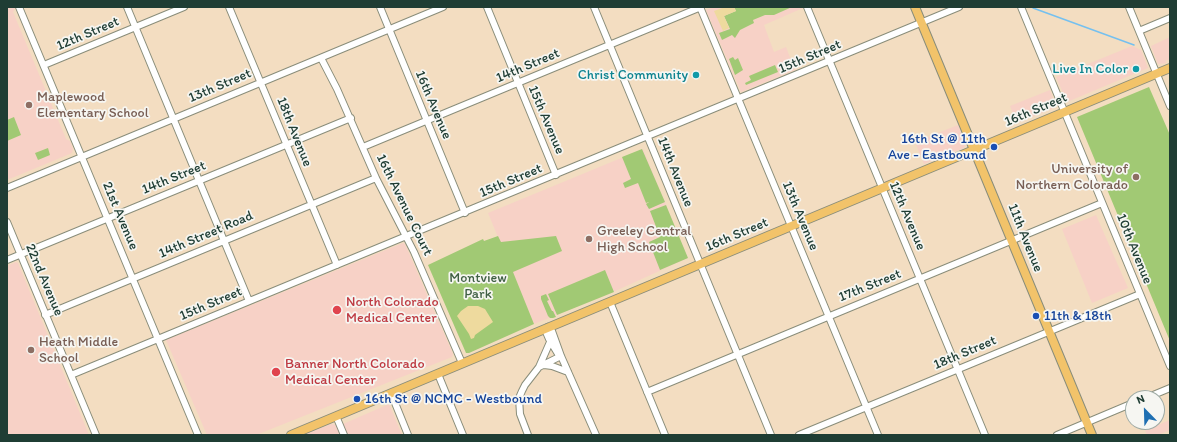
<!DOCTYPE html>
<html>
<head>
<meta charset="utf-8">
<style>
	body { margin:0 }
	#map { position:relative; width:1177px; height:442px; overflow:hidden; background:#f3ddc1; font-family:Itim,sans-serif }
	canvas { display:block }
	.frame { position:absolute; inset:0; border:8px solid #1f3d34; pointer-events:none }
	.north { position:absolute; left:1125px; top:390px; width:40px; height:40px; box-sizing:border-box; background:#f6f6f2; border:1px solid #a0aca6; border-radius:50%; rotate:337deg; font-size:11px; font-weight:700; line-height:16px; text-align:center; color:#1f3d34 }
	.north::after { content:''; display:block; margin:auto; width:14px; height:18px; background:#1f6fb2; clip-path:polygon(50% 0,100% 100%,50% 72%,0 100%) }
</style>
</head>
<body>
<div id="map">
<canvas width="1177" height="442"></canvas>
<div class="frame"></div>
<div class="north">N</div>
</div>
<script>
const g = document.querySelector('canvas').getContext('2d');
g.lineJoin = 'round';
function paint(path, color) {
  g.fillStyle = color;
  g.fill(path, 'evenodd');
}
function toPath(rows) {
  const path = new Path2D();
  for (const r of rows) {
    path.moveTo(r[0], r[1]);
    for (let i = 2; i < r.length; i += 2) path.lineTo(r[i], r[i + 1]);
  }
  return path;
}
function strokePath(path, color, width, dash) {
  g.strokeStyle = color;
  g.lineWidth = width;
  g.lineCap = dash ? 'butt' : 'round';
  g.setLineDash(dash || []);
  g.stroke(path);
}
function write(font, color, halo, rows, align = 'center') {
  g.font = font + ' Itim,sans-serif';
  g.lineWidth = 3.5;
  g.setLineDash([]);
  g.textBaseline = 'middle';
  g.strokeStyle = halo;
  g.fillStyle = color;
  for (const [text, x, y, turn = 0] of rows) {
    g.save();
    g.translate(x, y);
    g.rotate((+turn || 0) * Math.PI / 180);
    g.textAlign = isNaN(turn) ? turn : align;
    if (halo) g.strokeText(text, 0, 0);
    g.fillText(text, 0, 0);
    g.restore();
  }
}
paint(toPath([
	[7,7,14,7,15,9,13,12,66,139,70,141,73,149,72,153,7,180],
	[714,7,802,7,803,8,764,25,774,52,786,47,795,70,741,92,706,10],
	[1170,37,1170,59,1165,61,1167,63,1158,64,1151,46],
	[1132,46,1141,50,1148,68,1067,102,1056,77],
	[1050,90,1056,107,1017,123,1010,106],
	[958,125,966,144,964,148,924,164,915,142],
	[643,149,688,258,613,292,534,324,488,213],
	[1096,215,1128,288,1092,303,1062,229],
	[403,243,405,244,453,354,452,357,256,435,207,435,166,340],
	[16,262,18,263,89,435,7,435,7,266],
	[389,404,402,435,348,435,343,424],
	[1170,420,1170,430,1158,435,1147,435,1145,430],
	[331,424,336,425,340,435,304,435]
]), '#f7d1c6');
paint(toPath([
	[734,7,792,7,774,15,765,15,753,20,754,23,740,30,735,38,732,35,722,40,719,33,730,29,724,16,736,11],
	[733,57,735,60,738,58,743,70,735,75,729,59],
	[775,65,778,72,746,85,745,83,751,80,749,76],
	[1149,87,1170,135,1170,341,1077,117],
	[14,117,21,135,7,141,7,120],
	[48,148,50,155,38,160,35,153],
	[642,149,665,202,649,209,646,204,649,202,646,203,638,183,625,188,623,183,631,179,622,157],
	[666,205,688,258,660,270,649,242,660,237,650,211],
	[498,236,501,242,556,236,562,251,513,272,534,324,469,353,466,353,428,265,483,239,484,241],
	[605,270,614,292,557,315,548,294],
	[546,294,549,300,547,301,552,311,553,311,556,317,553,318,550,318,548,316,541,299,541,296]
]), '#a1c974');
paint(toPath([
	[725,7,734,7,736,11,724,16,729,28,723,31,714,11],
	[468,306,478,306,485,309,493,322,475,335,474,338,471,339,469,334,457,316,461,311]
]), '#eeda9e');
strokePath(toPath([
	[1033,8,1134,45]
]), '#75c0ef', 1.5);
const minor = toPath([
	[19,7,198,435],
	[127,7,249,301],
	[229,7,337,265],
	[380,7,465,213],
	[487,7,556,175],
	[594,7,771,435],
	[700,7,878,435],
	[807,7,985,435],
	[1021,7,1170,366],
	[1129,7,1170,106],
	[1139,31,1170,18],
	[321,58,337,89,376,178,414,252,462,363],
	[44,65,184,7],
	[363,147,701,7],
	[7,188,443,7],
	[7,222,96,435],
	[7,260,351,118],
	[610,302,665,435],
	[45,315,376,178],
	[561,356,558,354,549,339,546,332,548,327,552,331,561,356,596,435],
	[544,365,552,366,568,372],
	[539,367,550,342],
	[438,374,463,435],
	[71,375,959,7],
	[647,392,1102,203],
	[391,393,408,435],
	[1146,398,1170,388],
	[336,416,344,435],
	[528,435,520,414,519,398,522,391,525,385,539,367,561,356],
	[799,435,1140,294],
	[1057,435,1133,403]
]);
const major = toPath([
	[915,7,1092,435],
	[291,435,1170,68]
]);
strokePath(minor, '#898d7a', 8);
strokePath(major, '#898d7a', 10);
strokePath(minor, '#fff', 6);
strokePath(major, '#f2c36a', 8);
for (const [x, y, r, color] of [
	[1136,69,4,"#0f9aa8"],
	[696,75,4,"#0f9aa8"],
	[29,105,4,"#8d6e63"],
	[994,147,4,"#1a4fb4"],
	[1136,177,4,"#8d6e63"],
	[589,239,4,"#8d6e63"],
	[337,310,5,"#e0444e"],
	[1036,316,4,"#1a4fb4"],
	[31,350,4,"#8d6e63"],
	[276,372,5,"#e0444e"],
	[357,399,4,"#1a4fb4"]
]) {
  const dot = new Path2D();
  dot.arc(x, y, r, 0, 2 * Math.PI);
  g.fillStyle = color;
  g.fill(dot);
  strokePath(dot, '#f6f6f2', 1.5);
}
write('14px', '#1f3d34', '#f6f6f2', [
	["12th Street",88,34,-23],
	["15th Street",810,57,-23],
	["14th Street",528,66,-23],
	["13th Street",220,86,-23],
	["16th Avenue",433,105,67],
	["16th Street",1036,110,-23],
	["15th Avenue",546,120,67],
	["18th Avenue",294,132,68],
	["14th Avenue",675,172,68],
	["14th Street",174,178,-22],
	["15th Street",511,181,-23],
	["16th Avenue Court",404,205,64],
	["21st Avenue",120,216,67],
	["13th Avenue",800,216,67],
	["12th Avenue",907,216,67],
	["14th Street Road",206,235,-23],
	["16th Street",737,235,-23],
	["11th Avenue",1025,238,68],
	["10th Avenue",1134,249,68],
	["22nd Avenue",44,280,67],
	["17th Street",870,286,-22],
	["15th Street",211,304,-23],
	["18th Street",965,353,-23]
]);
write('14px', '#0d838f', '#f6f6f2', [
	["Live In Color",1128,69],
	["Christ Community",688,75]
], 'right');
write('14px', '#785e54', '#f6f6f2', [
	["Maplewood",37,97],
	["Elementary School",37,113],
	["University of",1128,169,"right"],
	["Northern Colorado",1128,185,"right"],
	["Greeley Central",597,231],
	["High School",597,247],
	["Heath Middle",39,342],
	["School",39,358]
], 'left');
write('14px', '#164399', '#f6f6f2', [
	["16th St @ 11th",986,139,"right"],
	["Ave - Eastbound",986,155,"right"],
	["11th & 18th",1044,316],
	["16th St @ NCMC - Westbound",365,399]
], 'left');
write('14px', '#406044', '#f6f6f2', [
	["Montview",478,278],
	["Park",478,294]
]);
write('14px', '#be3a42', '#f6f6f2', [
	["North Colorado",346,302],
	["Medical Center",346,318],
	["Banner North Colorado",285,364],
	["Medical Center",285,380]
], 'left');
</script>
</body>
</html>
